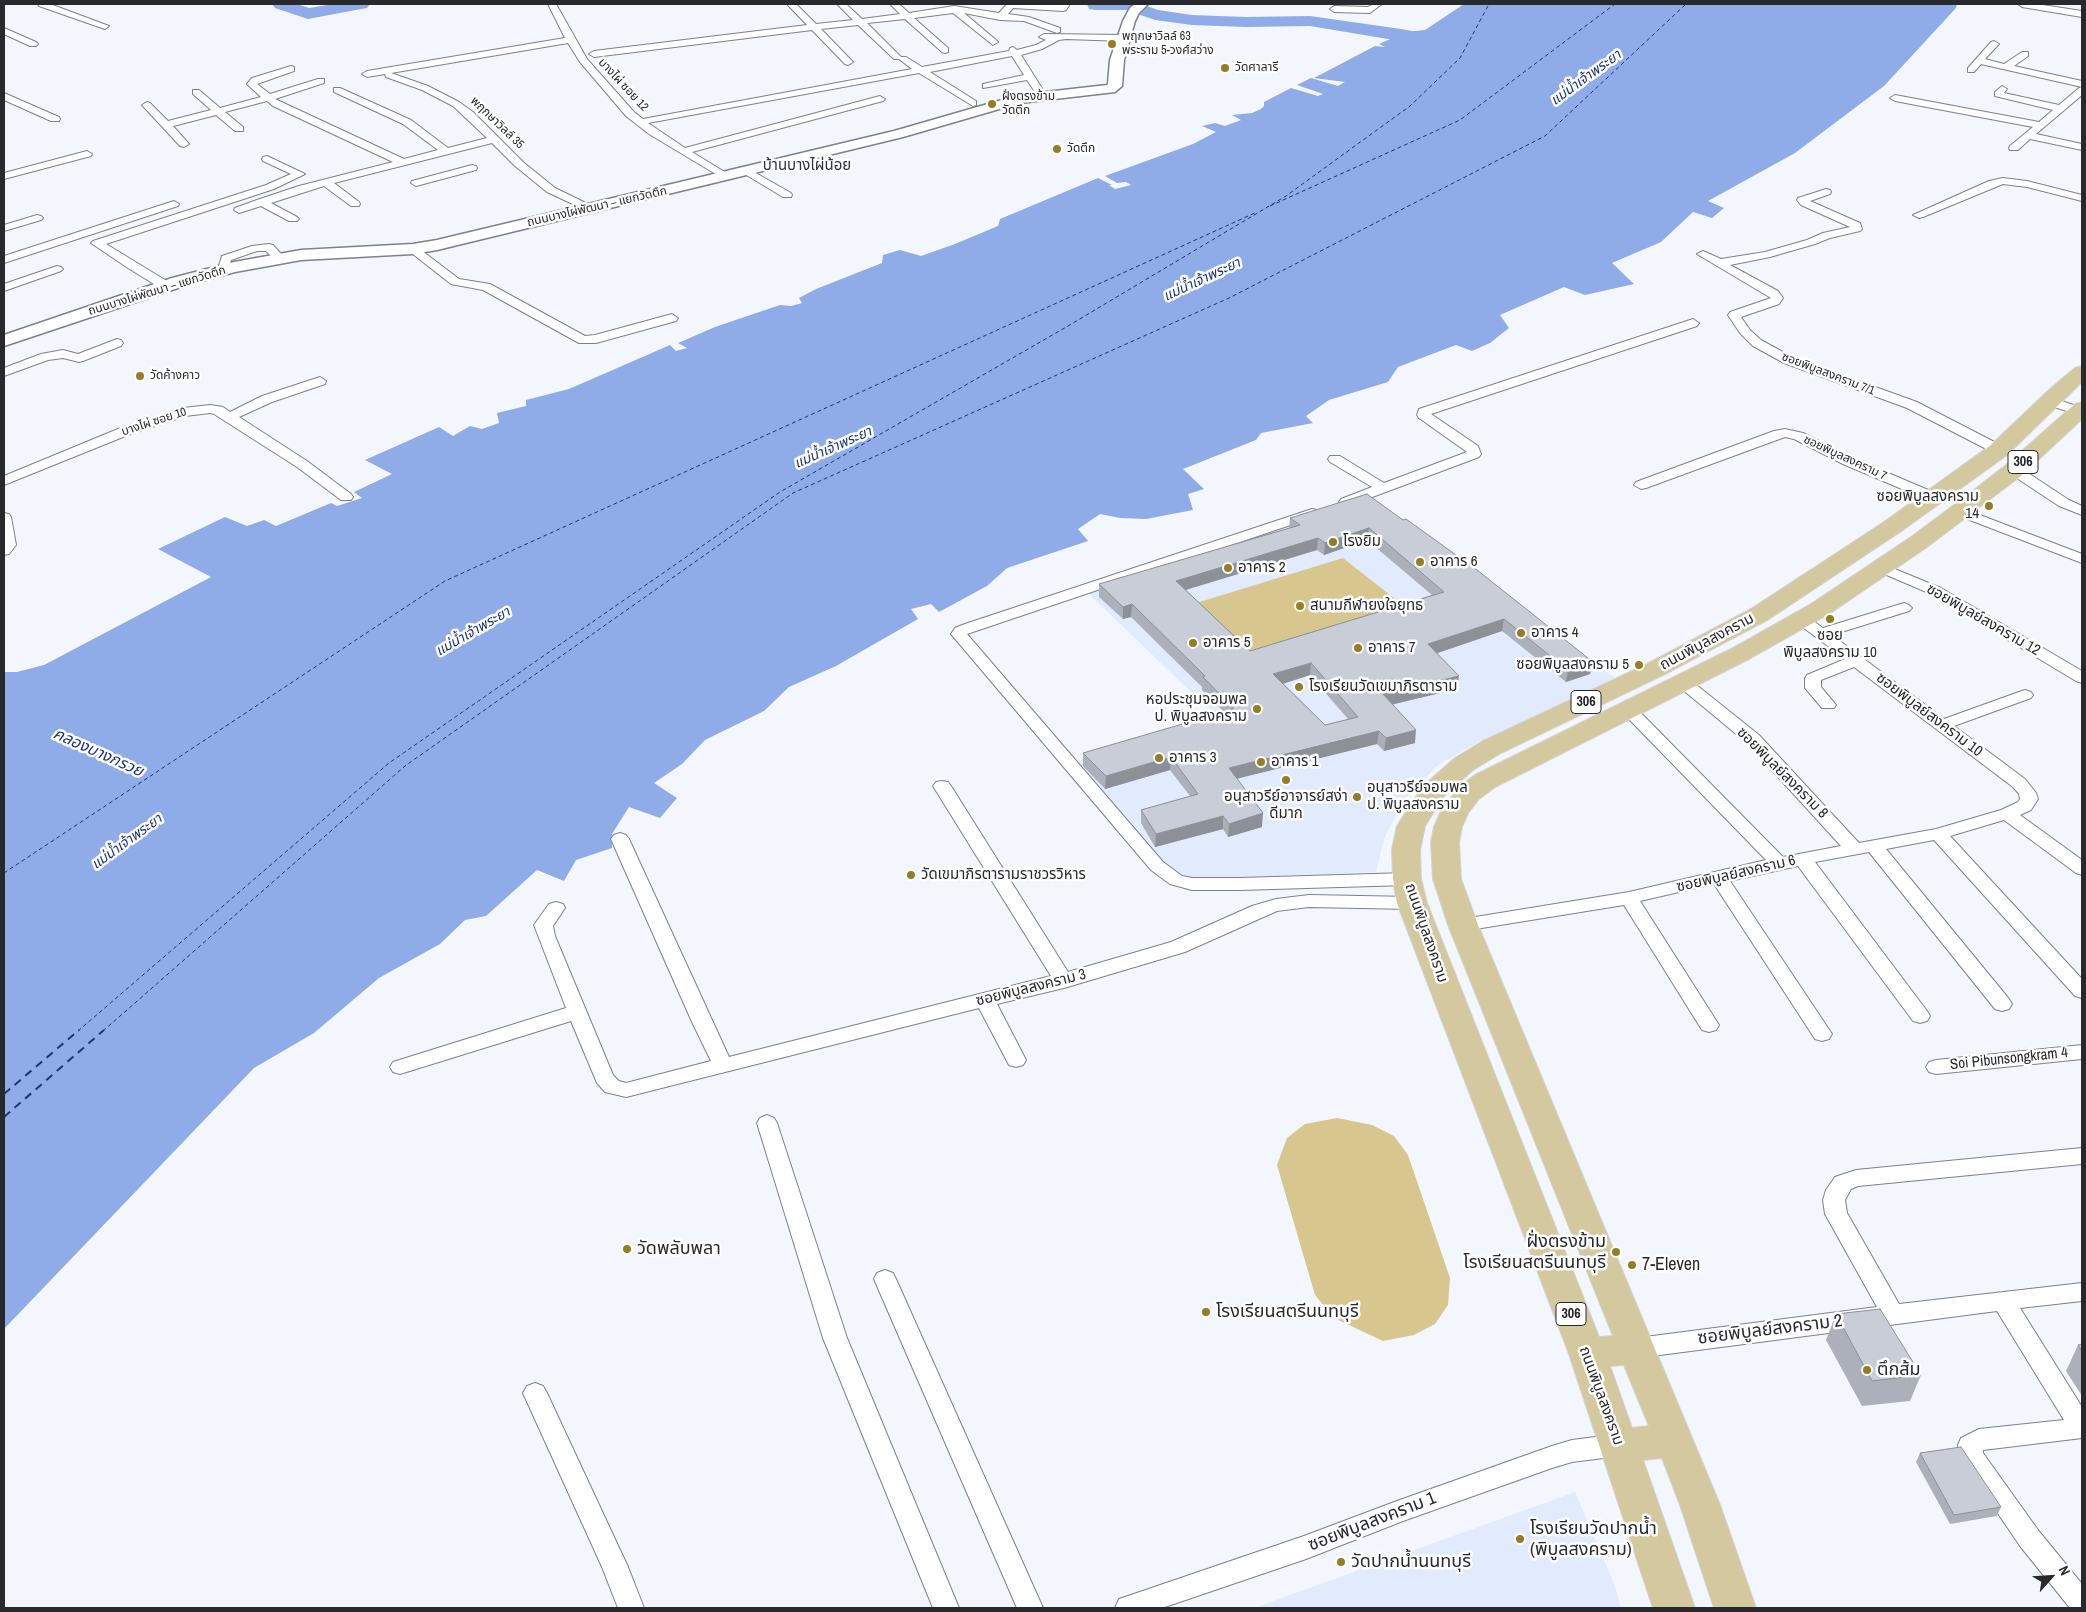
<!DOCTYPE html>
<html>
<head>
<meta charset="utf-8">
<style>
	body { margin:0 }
	#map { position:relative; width:2086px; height:1612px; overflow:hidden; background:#f3f6fd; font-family:"Archivo Narrow",sans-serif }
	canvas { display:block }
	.frame { position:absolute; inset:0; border:5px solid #27292d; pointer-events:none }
	.north { position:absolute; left:2026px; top:1552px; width:50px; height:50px; -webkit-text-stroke:4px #fff; paint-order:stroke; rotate:64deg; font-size:14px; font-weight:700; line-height:20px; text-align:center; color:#27292d }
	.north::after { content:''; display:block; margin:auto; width:18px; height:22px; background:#27292d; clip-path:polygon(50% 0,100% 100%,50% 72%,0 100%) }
</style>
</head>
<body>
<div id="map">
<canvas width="2086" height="1612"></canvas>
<div class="frame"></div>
<div class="north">N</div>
</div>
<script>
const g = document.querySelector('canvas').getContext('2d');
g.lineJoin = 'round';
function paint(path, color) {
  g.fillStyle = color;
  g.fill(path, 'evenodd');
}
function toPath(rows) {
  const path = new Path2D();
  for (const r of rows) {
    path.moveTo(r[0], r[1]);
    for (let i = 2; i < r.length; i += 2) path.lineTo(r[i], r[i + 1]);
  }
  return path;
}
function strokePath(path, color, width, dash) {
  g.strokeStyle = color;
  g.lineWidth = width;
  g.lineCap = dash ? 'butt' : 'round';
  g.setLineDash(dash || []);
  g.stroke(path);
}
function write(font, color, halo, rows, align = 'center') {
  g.font = font + ' "Archivo Narrow","Noto Sans Thai",sans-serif';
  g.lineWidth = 5;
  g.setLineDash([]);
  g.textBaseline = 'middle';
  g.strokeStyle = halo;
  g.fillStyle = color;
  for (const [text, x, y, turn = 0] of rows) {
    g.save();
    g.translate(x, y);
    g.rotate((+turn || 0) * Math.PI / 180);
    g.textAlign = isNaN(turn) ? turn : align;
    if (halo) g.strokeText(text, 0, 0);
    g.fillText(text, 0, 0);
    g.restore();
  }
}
paint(toPath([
	[1367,499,1615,678,1477,743,1438,765,1404,800,1384,839,1376,872,1200,879,1184,876,1162,863,1078,761,1218,718,1089,594],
	[1575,1492,1615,1586,1621,1608,1254,1608]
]), '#e2ebfd');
paint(toPath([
	[1343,558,1408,609,1253,658,1193,604],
	[1337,1118,1372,1125,1394,1136,1408,1155,1450,1278,1448,1305,1435,1324,1414,1335,1383,1341,1334,1318,1315,1295,1277,1165,1287,1138,1305,1124]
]), '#d7c78f');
paint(toPath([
	[1464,4,1957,4,1956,8,1884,86,1795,153,1708,201,1724,208,1712,218,1693,212,1661,242,1612,263,1634,284,1585,295,1564,287,1500,315,1509,328,1490,343,1472,351,1456,345,1398,367,1388,382,1329,400,1306,416,1313,423,1261,433,1256,440,1183,469,1204,489,1188,494,1193,510,1146,519,1120,518,1100,514,1078,529,1088,541,1007,568,987,586,939,612,931,604,911,609,918,619,836,666,789,687,764,711,705,740,682,764,654,783,677,798,660,818,629,807,612,834,612,848,576,860,564,881,537,870,486,916,465,920,440,944,379,978,314,1033,254,1068,4,1329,4,672,17,672,44,665,211,577,158,549,225,517,247,526,264,520,276,526,331,503,337,506,362,498,354,492,392,474,365,460,439,427,453,436,470,426,482,429,499,423,497,413,526,406,526,400,569,389,670,345,676,351,687,348,678,343,715,327,780,305,791,306,802,303,799,298,816,289,882,263,883,255,900,250,921,256,955,244,998,226,1000,219,1098,178,1112,185,1109,185,1115,189,1131,185,1126,182,1117,183,1105,176,1193,144,1216,132,1202,126,1215,123,1225,126,1241,120,1232,115,1252,113,1261,109,1264,106,1264,102,1291,88,1318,96,1323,94,1297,85,1311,78,1338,86,1345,82,1314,78,1375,46,1385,47,1379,44,1406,32,1425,30]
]), '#8face8');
paint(toPath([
	[272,4,297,4,309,8,334,4,370,4,367,8,361,9,308,19,275,8,272,4],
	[1087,4,1141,4,1158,10,1192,15,1246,17,1310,16,1401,29,1454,39,1457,43,1454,47,1448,49,1310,26,1246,27,1192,25,1155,20,1126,10,1095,10,1089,9,1087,4]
]), '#8face8');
strokePath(toPath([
	[1270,206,1460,120,1615,4],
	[4,873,445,581,1257,212],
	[78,1031,389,763,780,492,1068,326,1286,196,1410,106,1460,58,1489,4],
	[103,1031,405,766,793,493,1229,298,1545,136,1686,4]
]), '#1a357b', 1, [4, 3]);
strokePath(toPath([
	[4,1094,79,1030],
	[4,1117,104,1030]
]), '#1a357b', 2, [8, 6]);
const street = toPath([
	[38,4,50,4,109,26,105,29,102,28,39,6,38,4],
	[548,4,556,4,587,59,634,112,643,119,912,69,899,59,894,59,858,25,821,29,851,60,853,62,848,65,845,64,812,30,594,57,589,54,594,51,807,25,787,4,796,4,816,24,853,20,837,4,846,4,862,19,900,14,890,4,899,4,909,13,954,6,999,13,1007,4,1070,4,1066,10,1063,11,1013,8,1008,14,1029,17,1060,28,1060,32,1057,33,1024,21,1000,20,964,13,996,40,998,42,993,45,953,13,914,18,948,48,948,52,945,53,942,52,905,19,867,23,901,57,906,57,922,67,1009,51,1010,48,1013,47,1017,50,1036,45,1046,40,1039,37,1044,34,1124,35,1129,38,1124,41,1066,39,1059,40,1042,49,1021,55,1043,90,1038,93,1035,92,1027,80,983,88,983,84,1024,75,1012,56,930,72,976,101,976,105,973,106,919,73,648,123,685,148,880,96,885,99,883,101,692,152,728,174,729,176,724,179,649,134,626,116,580,62,568,43,391,73,428,86,459,102,473,112,523,162,555,188,594,207,595,209,594,211,590,212,547,192,515,166,492,143,334,183,359,202,360,204,359,206,351,206,324,186,271,203,297,217,299,219,297,221,289,221,261,206,239,213,234,210,235,208,257,200,299,186,393,162,273,106,267,101,225,112,243,127,243,131,235,131,216,115,173,126,189,144,184,147,180,146,142,105,147,102,150,103,168,121,211,110,193,94,193,90,199,90,220,108,261,97,247,84,252,78,291,66,294,67,294,71,257,84,270,94,318,79,324,79,324,83,275,99,404,159,438,150,403,124,334,92,334,88,340,88,411,120,448,148,487,138,453,106,422,90,386,77,385,74,367,77,362,74,367,71,565,38,548,4],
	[1373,4,1382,4,1370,13,1334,12,1330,9,1334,6,1368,7,1373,4],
	[2018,4,2036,4,2082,11,2082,17,2022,7,2018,4],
	[4,28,36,42,38,44,36,46,30,46,4,34,4,28],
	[1994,41,1999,44,1985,59,2004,64,2022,52,2028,52,2028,56,2014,66,2082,81,2082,87,1981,64,1974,72,1968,72,1968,68,1991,42,1994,41],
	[2002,86,2007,89,2004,93,2059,105,2079,88,2082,87,2082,95,2036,134,2082,144,2082,150,2030,139,2018,150,2010,150,2009,148,2010,146,2033,127,1895,101,1890,98,1895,95,2039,122,2053,110,1995,96,1995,92,2002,86],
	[4,93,59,117,60,119,59,121,51,121,4,100,4,93],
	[87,151,92,154,91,156,4,179,4,173,87,151],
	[267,156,305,174,274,189,106,244,170,283,172,286,170,289,162,289,128,268,91,243,93,241,266,185,291,174,263,161,262,159,263,157,267,156],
	[472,165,476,166,477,168,476,170,416,186,411,183,412,181,472,165],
	[747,168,791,193,792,195,791,197,783,197,743,173,742,171,743,169,747,168],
	[2003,178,2027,181,2082,195,2082,201,2027,187,2003,184,1923,217,1919,218,1913,215,1989,181,2003,178],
	[1826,189,1830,190,1831,192,1830,194,1810,201,1860,223,1862,229,1860,231,1830,238,1815,244,1770,257,1730,265,1778,291,1783,298,1779,304,1741,317,1750,330,1761,340,1792,357,1917,402,2004,447,2006,450,2004,453,1994,453,1907,408,1784,363,1753,346,1740,333,1728,315,1730,312,1771,298,1697,254,1703,251,1721,259,1765,252,1807,240,1823,233,1850,227,1801,205,1797,200,1798,198,1826,189],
	[174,201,179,204,178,206,4,263,4,256,174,201],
	[37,215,41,216,43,218,41,220,4,231,4,225,37,215],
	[269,244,273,245,283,256,285,258,283,260,275,260,266,251,257,251,231,260,228,271,220,271,218,269,222,256,252,246,269,244],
	[413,246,417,247,459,279,490,284,585,336,595,335,672,314,678,318,676,321,596,343,579,343,483,290,451,284,409,251,407,249,413,246],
	[57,266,61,267,63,269,61,271,4,291,4,284,57,266],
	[1693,319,1699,323,1697,326,1431,414,1478,446,1481,454,1479,457,1351,505,1346,506,1341,505,1339,502,1341,499,1372,487,1330,462,1328,459,1330,456,1340,456,1384,483,1467,452,1419,418,1417,415,1419,409,1693,319],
	[117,339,121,340,123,343,121,346,83,361,79,362,63,358,48,360,4,376,4,368,41,354,63,350,78,354,117,339],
	[320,377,326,381,325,384,272,402,239,417,307,461,351,494,353,497,351,500,341,500,297,467,214,414,210,413,185,416,128,435,4,485,4,476,118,429,183,408,210,405,223,407,230,412,262,396,320,377],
	[2050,397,2082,408,2082,416,2045,404,2043,401,2050,397],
	[1785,429,1803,433,1853,458,1940,495,1942,498,1940,501,1930,501,1843,464,1794,439,1785,437,1646,488,1641,489,1634,485,1636,482,1774,431,1785,429],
	[2014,466,2019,467,2069,500,2082,506,2082,515,2059,506,2009,473,2007,470,2014,466],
	[1959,507,2082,554,2082,563,1954,514,1952,511,1954,508,1959,507],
	[1312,509,1317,510,1319,513,1317,516,967,634,1163,862,1182,876,1192,878,1240,878,1407,873,1413,875,1416,879,1413,883,1407,885,1240,890,1192,890,1170,884,1151,870,951,634,955,628,962,625,1312,509],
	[4,513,9,514,11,517,16,545,9,554,4,555,4,513],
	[1880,563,1941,588,2082,671,2082,683,2076,681,1931,594,1875,570,1873,567,1875,564,1880,563],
	[1904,603,1909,605,1912,608,1909,611,1832,635,1944,719,2019,692,2025,690,2031,692,2033,695,2031,698,1954,726,2025,779,2036,793,2038,799,2031,810,2020,815,2082,860,2082,875,2076,873,2004,820,1950,836,2082,979,2082,998,2075,996,1934,840,1886,849,2009,999,2012,1004,2009,1009,2002,1011,1995,1009,1869,852,1815,862,1927,1011,1930,1016,1927,1021,1920,1023,1913,1021,1798,866,1730,881,1832,1034,1829,1039,1822,1041,1815,1039,1714,884,1640,901,1719,1025,1716,1030,1709,1032,1702,1030,1624,905,1463,931,1456,929,1454,925,1456,921,1463,919,1629,892,1766,860,1622,712,1620,709,1622,706,1628,704,1634,706,1783,857,1841,846,1747,743,1677,685,1675,682,1677,679,1683,677,1689,679,1759,735,1859,843,1936,829,2001,810,2018,802,2020,799,2019,794,2013,787,1854,667,1821,680,1821,687,1836,705,1834,708,1822,708,1805,688,1805,678,1807,675,1845,659,1796,622,1793,619,1796,616,1806,616,1823,628,1904,603],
	[942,781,948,782,951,786,1068,972,1171,942,1252,906,1276,899,1309,895,1412,897,1419,899,1421,903,1419,907,1412,909,1309,907,1277,911,1185,952,1064,988,997,1004,1026,1060,1023,1065,1016,1067,1009,1065,979,1008,626,1097,605,1092,597,1083,571,1021,400,1074,393,1072,390,1067,393,1062,566,1008,534,925,549,904,556,902,563,904,565,908,553,926,555,936,613,1075,619,1081,626,1083,711,1061,692,1022,611,839,614,835,620,833,626,835,629,839,729,1057,1051,976,933,786,936,782,942,781],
	[2082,1045,2082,1059,1936,1074,1929,1072,1926,1067,1929,1062,1936,1060,2082,1045],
	[767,1115,774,1118,777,1123,847,1338,959,1608,933,1608,823,1338,757,1123,760,1118,767,1115],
	[2082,1148,2082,1164,1858,1186,1851,1189,1845,1200,1847,1213,1899,1304,2082,1283,2082,1301,2020,1308,2082,1407,2082,1438,1983,1450,1983,1453,2038,1530,2082,1584,2082,1608,2070,1608,2020,1546,1959,1456,1958,1445,1961,1438,1979,1429,2064,1420,1997,1311,1637,1358,1629,1355,1625,1348,1629,1341,1637,1338,1877,1307,1825,1214,1823,1200,1826,1190,1835,1177,1856,1170,2082,1148],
	[885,1270,893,1273,896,1279,1043,1608,1017,1608,874,1279,877,1273,885,1270],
	[535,1383,543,1386,547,1393,628,1567,644,1608,618,1608,602,1567,523,1393,527,1386,535,1383],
	[1619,1434,1628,1438,1631,1445,1628,1452,1619,1456,1572,1462,1552,1468,1403,1521,1306,1559,1162,1608,1115,1608,1119,1599,1128,1596,1304,1536,1397,1501,1552,1446,1572,1440,1619,1434]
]);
const secondary = toPath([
	[1135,4,1148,4,1139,13,1135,21,1124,60,1122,86,1115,92,1020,103,903,137,437,250,413,254,301,260,235,272,184,286,4,346,4,335,172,278,234,262,301,250,413,244,437,240,894,131,1019,95,1107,85,1108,84,1110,60,1123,21,1130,8,1135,4]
]);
const primary = toPath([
	[2082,366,2082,382,2007,455,1900,532,1769,619,1663,675,1501,753,1473,770,1443,797,1425,826,1420,850,1421,879,1427,903,1599,1337,1613,1336,1448,925,1433,879,1431,842,1434,827,1441,811,1459,787,1475,775,1731,649,1811,604,1911,537,1966,496,2006,465,2075,404,2082,402,2082,419,2022,475,1927,547,1829,614,1749,659,1495,787,1479,799,1468,813,1462,827,1459,842,1461,879,1478,925,1720,1505,1756,1608,1714,1608,1680,1505,1662,1458,1643,1460,1695,1608,1653,1608,1569,1354,1397,903,1393,879,1392,850,1397,826,1423,786,1455,758,1483,741,1645,665,1751,609,1884,522,1991,445,2050,389,2075,368,2082,366],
	[1624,1365,1649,1426,1632,1428,1610,1366,1624,1365]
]);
strokePath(street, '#7c818b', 2);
strokePath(secondary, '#7c818b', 3);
strokePath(primary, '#d4d4d5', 2);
paint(street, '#fff');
paint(secondary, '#fff');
paint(primary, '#d4c89e');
paint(toPath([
	[1367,494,1593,662,1590,674,1566,682,1502,631,1437,653,1457,689,1393,704,1415,743,1384,751,1377,744,1237,778,1262,827,1228,837,1223,829,1155,847,1141,823,1141,810,1190,796,1170,770,1105,789,1083,766,1083,753,1224,712,1202,690,1202,687,1131,617,1123,619,1099,597,1099,584,1289,528,1290,518],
	[1367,540,1432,595,1250,651,1186,590,1317,550,1324,555],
	[1310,675,1348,719,1325,725,1283,684],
	[1836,1314,1921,1375,1910,1401,1862,1406,1826,1340],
	[2082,1344,2082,1396,2066,1371,2078,1345],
	[1920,1453,2001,1507,1997,1516,1950,1524,1916,1462]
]), '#acb0ba');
paint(toPath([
	[1369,528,1367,540,1324,555,1325,543],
	[1318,538,1317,550,1175,593,1176,581],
	[1132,604,1131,617,1123,619,1123,607],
	[1504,619,1502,631,1426,657,1428,644],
	[1593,662,1590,674,1566,682,1568,670],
	[1311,663,1310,675,1272,687,1273,674],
	[1459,676,1457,689,1382,707,1383,694],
	[1416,730,1415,743,1384,751,1386,738],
	[1379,731,1377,744,1228,781,1229,768],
	[1171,757,1170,770,1105,789,1106,776],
	[1263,813,1262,827,1228,837,1229,824],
	[1223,816,1223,829,1155,847,1156,834]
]), '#8c9097');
const building = toPath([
	[1367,494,1403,520,1406,519,1477,570,1593,662,1568,670,1504,619,1428,644,1459,676,1383,694,1416,730,1386,738,1379,731,1229,768,1263,813,1229,824,1223,816,1156,834,1141,810,1198,794,1171,757,1106,776,1083,753,1234,709,1203,677,1205,676,1132,604,1123,607,1099,584,1300,525,1290,518,1367,494],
	[1369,528,1444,592,1250,651,1176,581,1318,538,1325,543,1369,528],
	[1311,663,1358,717,1325,725,1273,674,1311,663],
	[1880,1309,1921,1375,1872,1381,1836,1314,1880,1309],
	[2082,1344,2082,1351,2078,1345,2082,1344],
	[1961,1447,2001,1507,1954,1515,1920,1453,1961,1447]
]);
paint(building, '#c8cdd8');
strokePath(building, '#8c9097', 1);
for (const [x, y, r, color] of [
	[1112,44,5,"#957d25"],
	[1225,68,5,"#957d25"],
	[992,104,5,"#957d25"],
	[1057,149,5,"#957d25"],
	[140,376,5,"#957d25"],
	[1989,506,5,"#957d25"],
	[1333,542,5,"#957d25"],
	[1420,562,5,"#957d25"],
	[1228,568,5,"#957d25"],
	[1300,606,5,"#957d25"],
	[1830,619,5,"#957d25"],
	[1521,633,5,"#957d25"],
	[1193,643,5,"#957d25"],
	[1358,648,5,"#957d25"],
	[1639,665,5,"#957d25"],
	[1299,687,5,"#957d25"],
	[1257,709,5,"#957d25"],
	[1159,758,5,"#957d25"],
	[1261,762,5,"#957d25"],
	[1286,780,5,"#957d25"],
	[1357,797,5,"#957d25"],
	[911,875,5,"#957d25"],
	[627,1249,5,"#957d25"],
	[1616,1252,5,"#957d25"],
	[1632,1265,5,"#957d25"],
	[1206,1312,5,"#957d25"],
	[1867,1370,5,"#957d25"],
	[1520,1539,5,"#957d25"],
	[1341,1562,5,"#957d25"]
]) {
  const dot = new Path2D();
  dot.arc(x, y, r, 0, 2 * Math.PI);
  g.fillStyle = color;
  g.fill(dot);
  strokePath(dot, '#fff', 2);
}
write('12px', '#27292d', '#fff', [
	["พฤกษาวิลล์ 63",1122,37],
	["พระราม 5-วงศ์สว่าง",1122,51],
	["วัดศาลารี",1235,68],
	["ฝั่งตรงข้าม",1002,97],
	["วัดตึก",1002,111],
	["วัดตึก",1067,149],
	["วัดค้างคาว",150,376]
], 'left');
write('12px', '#27292d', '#fff', [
	["บางไผ่ ซอย 12",623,85,47],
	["พฤกษาวิลล์ 35",497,123,44],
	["ถนนบางไผ่พัฒนา – แยกวัดตึก",597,207,-13],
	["ถนนบางไผ่พัฒนา – แยกวัดตึก",157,291,-17],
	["ซอยพิบูลสงคราม 7/1",1828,374,21],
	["บางไผ่ ซอย 10",154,422,-18],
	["ซอยพิบูลสงคราม 7",1845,458,25]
]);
write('italic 14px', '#1a357b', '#fff', [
	["แม่น้ำเจ้าพระยา",1586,78,-36],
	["แม่น้ำเจ้าพระยา",1202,280,-25],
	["แม่น้ำเจ้าพระยา",833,448,-24],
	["แม่น้ำเจ้าพระยา",473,632,-30],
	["แม่น้ำเจ้าพระยา",127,842,-36]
]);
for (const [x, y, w] of [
	[2023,462,30],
	[1586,702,30],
	[1571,1314,30]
]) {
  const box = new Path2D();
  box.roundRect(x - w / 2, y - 11.5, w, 23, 4);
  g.fillStyle = '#fff';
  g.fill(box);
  strokePath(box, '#27292d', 1);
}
write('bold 14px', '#27292d', null, [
	["306",2023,462],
	["306",1586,702],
	["306",1571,1314]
]);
write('15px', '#2e323b', '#fff', [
	["บ้านบางไผ่น้อย",807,166]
]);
write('15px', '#27292d', '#fff', [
	["ซอยพิบูลสงคราม",1979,497,"right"],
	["14",1979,514,"right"],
	["โรงยิม",1343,542],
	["อาคาร 6",1430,562],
	["อาคาร 2",1238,568],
	["สนามกีฬายงใจยุทธ",1310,606],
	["อาคาร 4",1531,633],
	["ซอย",1830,636,"center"],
	["พิบูลสงคราม 10",1830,653,"center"],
	["อาคาร 5",1203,643],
	["อาคาร 7",1368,648],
	["ซอยพิบูลสงคราม 5",1629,665,"right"],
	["โรงเรียนวัดเขมาภิรตาราม",1309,687],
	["หอประชุมจอมพล",1247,700,"right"],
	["ป. พิบูลสงคราม",1247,717,"right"],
	["อาคาร 3",1169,758],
	["อาคาร 1",1271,762],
	["อนุสาวรีย์จอมพล",1367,788],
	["ป. พิบูลสงคราม",1367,805],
	["อนุสาวรีย์อาจารย์สง่า",1286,797,"center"],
	["ดีมาก",1286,814,"center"],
	["วัดเขมาภิรตารามราชวรวิหาร",921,875]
], 'left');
write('15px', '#27292d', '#fff', [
	["ซอยพิบูลย์สงคราม 12",1983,620,30],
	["ถนนพิบูลสงคราม",1707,642,-28],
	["ซอยพิบูลย์สงคราม 10",1929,715,37],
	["ซอยพิบูลย์สงคราม 8",1782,773,45],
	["ซอยพิบูลย์สงคราม 6",1736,874,-13],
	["ถนนพิบูลสงคราม",1426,933,71],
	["ซอยพิบูลสงคราม 3",1031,988,-14],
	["Soi Pibunsongkram 4",2009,1059,-6],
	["ถนนพิบูลสงคราม",1601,1396,70]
]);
write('italic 16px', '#1a357b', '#fff', [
	["คลองบางกรวย",98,753,24]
]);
write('18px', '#27292d', '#fff', [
	["ฝั่งตรงข้าม",1606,1242,"right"],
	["โรงเรียนสตรีนนทบุรี",1606,1263,"right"],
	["วัดพลับพลา",637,1249],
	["7-Eleven",1642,1265],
	["โรงเรียนสตรีนนทบุรี",1216,1312],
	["ตึกส้ม",1877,1370],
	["โรงเรียนวัดปากน้ำ",1530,1529],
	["(พิบูลสงคราม)",1530,1550],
	["วัดปากน้ำนนทบุรี",1351,1562]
], 'left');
write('18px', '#27292d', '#fff', [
	["ซอยพิบูลย์สงคราม 2",1770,1330,-7],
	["ซอยพิบูลสงคราม 1",1372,1522,-21]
]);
</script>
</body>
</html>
